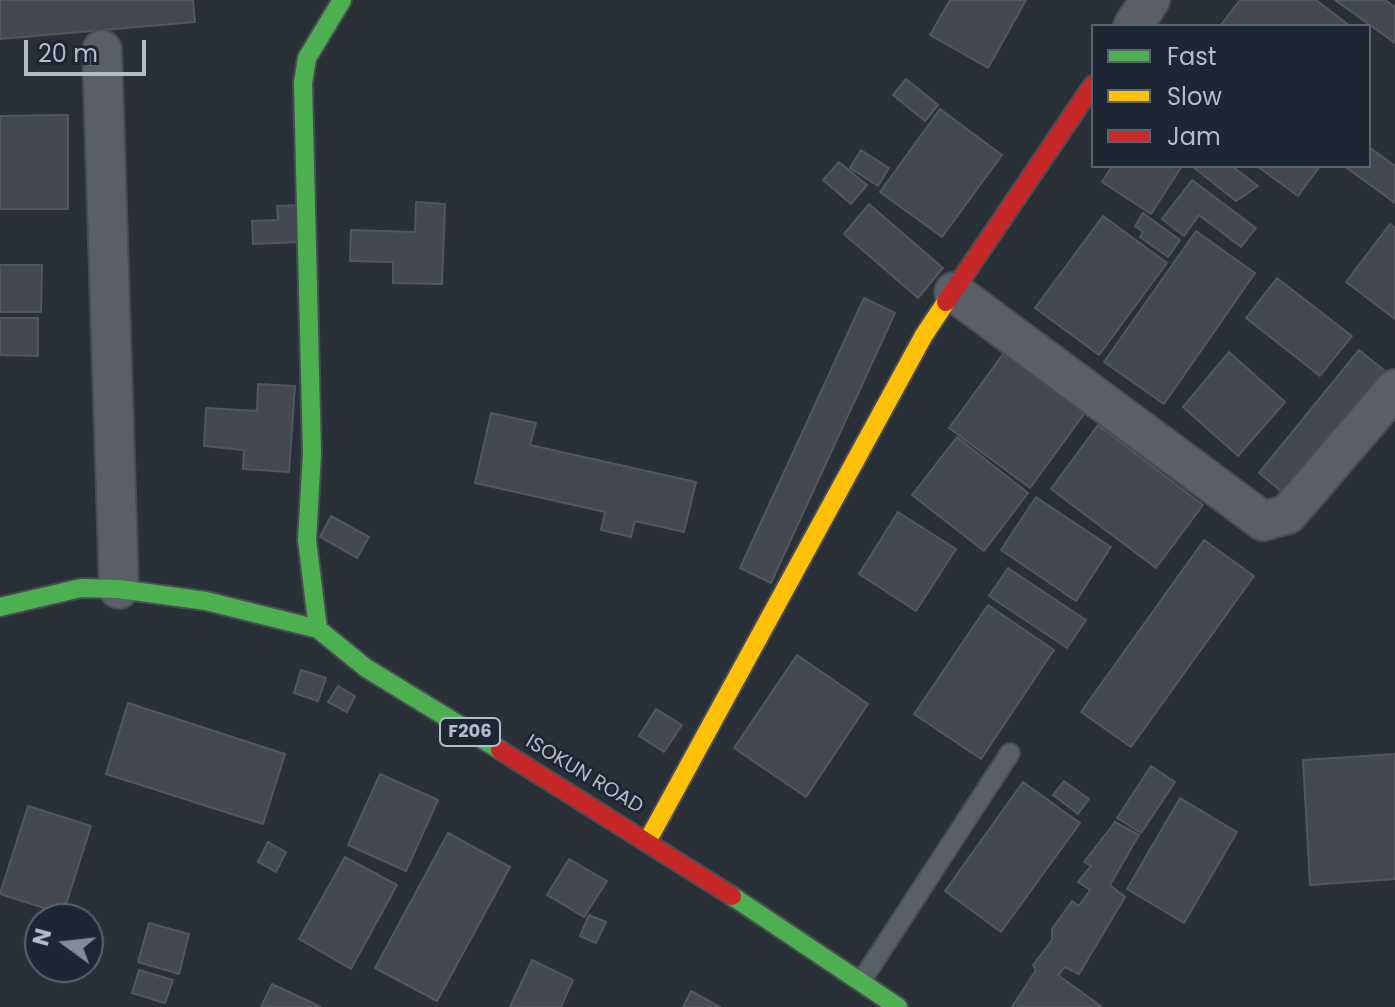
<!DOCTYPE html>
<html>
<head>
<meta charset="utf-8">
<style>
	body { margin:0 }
	#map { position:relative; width:1395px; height:1007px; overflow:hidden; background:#2a3038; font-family:Poppins,sans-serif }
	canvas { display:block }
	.legend { position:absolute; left:1091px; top:24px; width:280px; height:144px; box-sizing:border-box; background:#1d2633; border:2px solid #59626f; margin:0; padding:10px 14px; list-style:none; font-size:24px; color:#b4bcc9 }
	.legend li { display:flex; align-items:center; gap:16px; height:40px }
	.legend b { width:40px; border:2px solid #59626f }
	.north { position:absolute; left:24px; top:903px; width:80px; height:80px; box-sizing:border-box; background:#1d2633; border:2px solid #59626f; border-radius:50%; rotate:285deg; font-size:22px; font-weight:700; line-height:32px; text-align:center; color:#b4bcc9 }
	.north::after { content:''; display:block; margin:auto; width:28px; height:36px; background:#848b96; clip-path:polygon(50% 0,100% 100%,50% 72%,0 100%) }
	.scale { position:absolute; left:24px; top:40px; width:122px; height:36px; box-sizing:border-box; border:4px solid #b4bcc9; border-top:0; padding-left:10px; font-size:24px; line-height:28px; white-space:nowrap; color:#b4bcc9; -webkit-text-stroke:6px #1d2633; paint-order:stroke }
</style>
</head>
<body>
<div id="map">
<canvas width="1395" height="1007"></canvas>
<ul class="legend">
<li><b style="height:10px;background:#4caf50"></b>Fast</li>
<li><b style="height:10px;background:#ffc107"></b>Slow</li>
<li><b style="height:10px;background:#c62828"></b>Jam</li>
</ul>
<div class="north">N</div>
<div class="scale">20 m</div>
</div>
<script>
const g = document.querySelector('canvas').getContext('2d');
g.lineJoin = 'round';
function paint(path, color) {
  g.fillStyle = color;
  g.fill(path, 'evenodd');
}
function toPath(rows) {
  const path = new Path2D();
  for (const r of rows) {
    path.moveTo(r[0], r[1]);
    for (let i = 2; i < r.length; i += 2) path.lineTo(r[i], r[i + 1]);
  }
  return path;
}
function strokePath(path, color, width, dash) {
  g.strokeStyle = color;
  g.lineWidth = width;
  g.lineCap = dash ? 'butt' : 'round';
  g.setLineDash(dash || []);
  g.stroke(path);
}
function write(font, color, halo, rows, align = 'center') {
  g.font = font + ' Poppins,sans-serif';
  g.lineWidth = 6;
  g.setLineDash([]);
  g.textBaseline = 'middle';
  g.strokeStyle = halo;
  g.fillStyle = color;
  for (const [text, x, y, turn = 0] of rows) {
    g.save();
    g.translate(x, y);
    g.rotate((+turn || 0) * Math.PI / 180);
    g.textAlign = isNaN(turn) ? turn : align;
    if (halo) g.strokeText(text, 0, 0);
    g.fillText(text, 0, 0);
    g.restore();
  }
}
const building = toPath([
	[0,0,193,0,195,22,0,39,0,0],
	[950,0,1026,0,988,68,930,35,950,0],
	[1240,0,1316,0,1350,26,1220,26,1240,0],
	[1335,0,1385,0,1395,7,1395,43,1335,0],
	[906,79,938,105,925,121,893,95,906,79],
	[940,109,1002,155,942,237,880,192,940,109],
	[68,115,68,209,0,209,0,116,68,115],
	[1369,147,1395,166,1395,203,1344,166,1369,166,1369,147],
	[861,150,889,168,878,186,850,168,861,150],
	[839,162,867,185,851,204,823,180,839,162],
	[1112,166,1182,166,1151,214,1102,182,1112,166],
	[1232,166,1258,186,1236,201,1193,167,1232,166],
	[1257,166,1320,166,1298,196,1257,166],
	[1192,180,1256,228,1241,247,1199,215,1184,236,1162,219,1192,180],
	[416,202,445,204,442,284,393,283,393,262,350,261,351,230,415,232,416,202],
	[869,204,943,268,918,298,844,234,869,204],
	[301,205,302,242,253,244,252,221,278,220,277,206,301,205],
	[1143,213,1180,240,1168,257,1140,237,1143,232,1135,226,1143,213],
	[1103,216,1167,263,1099,355,1035,308,1103,216],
	[1390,224,1395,228,1395,319,1346,282,1390,224],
	[1196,231,1255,273,1164,404,1104,362,1196,231],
	[0,265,42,265,41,312,0,312,0,265],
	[1277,278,1352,336,1320,376,1246,318,1277,278],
	[864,298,895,313,771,583,740,568,864,298],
	[0,318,38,318,38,356,0,355,0,318],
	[1006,350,1087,410,1030,488,949,428,1006,350],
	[1359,350,1385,371,1293,501,1259,473,1359,350],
	[1229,352,1285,402,1238,456,1183,407,1229,352],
	[258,384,295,386,289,472,243,469,244,450,204,446,206,408,257,411,258,384],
	[491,413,536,423,530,445,696,482,684,532,635,521,631,537,601,530,605,512,475,483,491,413],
	[1098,425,1203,505,1156,568,1051,489,1098,425],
	[957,437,1028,493,984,551,912,495,957,437],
	[1036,497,1111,547,1076,601,1001,550,1036,497],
	[898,512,956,549,916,611,859,574,898,512],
	[331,516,369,537,357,558,320,537,331,516],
	[1204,540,1254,576,1131,747,1081,712,1204,540],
	[1008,568,1086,620,1067,648,989,596,1008,568],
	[988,605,1054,650,981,759,914,714,988,605],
	[797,655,868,704,806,797,734,748,797,655],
	[301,670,326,678,318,701,294,693,301,670],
	[338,686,355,696,347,712,328,702,338,686],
	[128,703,285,754,263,824,106,774,128,703],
	[656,709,682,725,664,752,639,736,656,709],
	[1395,754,1395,879,1310,885,1303,760,1395,754],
	[1151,766,1175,782,1141,833,1117,818,1151,766],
	[380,774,438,800,406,871,348,845,380,774],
	[1064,781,1089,799,1078,814,1053,795,1064,781],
	[1023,782,1080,823,1001,932,945,891,1023,782],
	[1180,798,1237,832,1184,923,1127,889,1180,798],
	[28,806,91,826,63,914,0,894,28,806],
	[1115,822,1139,835,1110,885,1125,897,1079,974,1065,967,1058,975,1102,1007,1012,1007,1036,970,1033,965,1052,940,1052,929,1072,901,1079,906,1090,890,1078,882,1091,866,1084,862,1115,822],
	[448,833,510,867,437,1001,375,968,448,833],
	[268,842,286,852,276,872,258,862,268,842],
	[345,857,397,885,351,969,299,939,345,857],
	[569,859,607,881,584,917,547,895,569,859],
	[589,915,606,922,596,943,580,936,589,915],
	[149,923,189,934,179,974,138,962,149,923],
	[532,960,573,980,561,1007,510,1007,532,960],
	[139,970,173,980,165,1003,132,993,139,970],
	[272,984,321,1007,261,1007,272,984],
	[691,991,720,1007,683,1007,691,991]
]);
paint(building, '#444950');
strokePath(building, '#52575f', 2);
const lane = toPath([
	[862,980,1010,753]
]);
const street = toPath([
	[1133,26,1150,0],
	[102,50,119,589],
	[954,292,1263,521,1288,514,1395,389]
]);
const fast = toPath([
	[0,607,81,588,119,589,206,601,318,629,366,668,500,750],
	[318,629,307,540,312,454,303,83,307,58,342,0],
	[732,896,898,1007]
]);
const slow = toPath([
	[648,840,924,335,946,302]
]);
const jam = toPath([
	[946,302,1093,85],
	[500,750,732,896]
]);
strokePath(lane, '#484c53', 22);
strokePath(street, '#484c53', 42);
strokePath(fast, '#484c53', 22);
strokePath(slow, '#484c53', 22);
strokePath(jam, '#484c53', 22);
strokePath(lane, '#5a5e66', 18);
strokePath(street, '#5a5e66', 38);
strokePath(fast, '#4caf50', 18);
strokePath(slow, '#ffc107', 18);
strokePath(jam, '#c62828', 18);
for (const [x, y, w] of [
	[470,732,60]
]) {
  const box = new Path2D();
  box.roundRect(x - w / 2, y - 14, w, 28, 6);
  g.fillStyle = '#1d2633';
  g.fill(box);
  strokePath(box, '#b4bcc9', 2);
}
write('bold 18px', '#b4bcc9', null, [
	["F206",470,732]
]);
write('20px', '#b4bcc9', '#1d2633', [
	["ISOKUN ROAD",584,775,31]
]);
</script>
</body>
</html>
